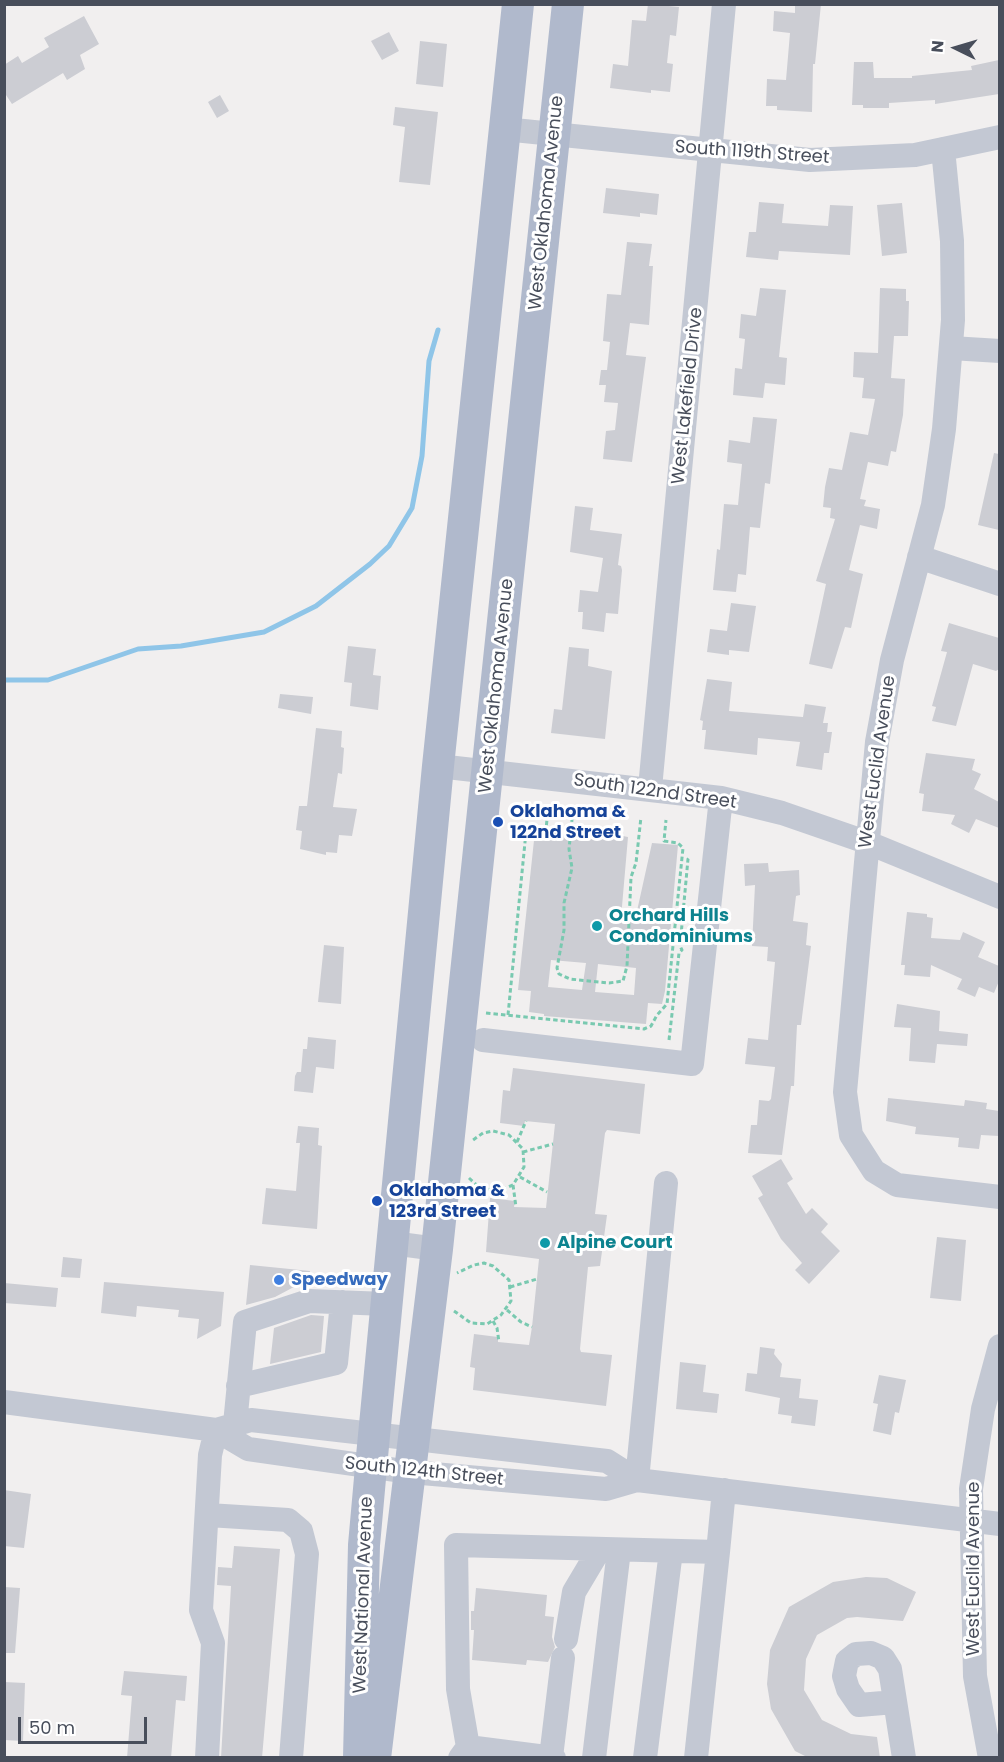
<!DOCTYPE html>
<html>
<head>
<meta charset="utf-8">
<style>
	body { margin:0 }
	#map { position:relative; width:1004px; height:1762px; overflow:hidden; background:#f1efef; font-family:Poppins,sans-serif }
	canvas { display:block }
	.frame { position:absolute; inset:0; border:6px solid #484e5b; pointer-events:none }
	.north { position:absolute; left:926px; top:18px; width:60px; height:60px; -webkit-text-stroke:4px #fff; paint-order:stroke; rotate:275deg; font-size:16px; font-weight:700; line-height:24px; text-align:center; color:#484e5b }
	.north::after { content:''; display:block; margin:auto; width:21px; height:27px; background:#484e5b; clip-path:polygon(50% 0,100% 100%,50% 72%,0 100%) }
	.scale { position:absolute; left:18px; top:1717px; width:129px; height:27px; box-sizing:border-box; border:3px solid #484e5b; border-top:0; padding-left:8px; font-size:18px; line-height:21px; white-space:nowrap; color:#484e5b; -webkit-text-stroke:4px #fff; paint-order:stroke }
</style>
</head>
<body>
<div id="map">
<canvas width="1004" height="1762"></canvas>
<div class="frame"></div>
<div class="north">N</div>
<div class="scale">50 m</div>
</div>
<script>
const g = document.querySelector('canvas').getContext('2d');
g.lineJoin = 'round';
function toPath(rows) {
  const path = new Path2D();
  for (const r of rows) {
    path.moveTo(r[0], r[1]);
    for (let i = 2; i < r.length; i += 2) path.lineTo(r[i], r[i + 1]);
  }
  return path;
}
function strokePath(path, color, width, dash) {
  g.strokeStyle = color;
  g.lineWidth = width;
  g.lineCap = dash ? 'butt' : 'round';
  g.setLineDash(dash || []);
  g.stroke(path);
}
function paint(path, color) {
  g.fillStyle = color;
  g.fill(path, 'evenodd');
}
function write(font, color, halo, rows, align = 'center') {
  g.font = font + ' Poppins,sans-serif';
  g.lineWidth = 6;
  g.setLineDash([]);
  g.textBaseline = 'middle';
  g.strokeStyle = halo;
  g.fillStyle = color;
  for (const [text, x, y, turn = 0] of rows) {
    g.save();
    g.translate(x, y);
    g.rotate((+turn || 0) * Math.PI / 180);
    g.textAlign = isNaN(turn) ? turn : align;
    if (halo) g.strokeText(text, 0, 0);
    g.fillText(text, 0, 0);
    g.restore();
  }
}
strokePath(toPath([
	[4,680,48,680,138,649,181,646,264,632,316,606,370,564,389,546,412,508,422,456,429,361,438,330]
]), '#8fc5e8', 5);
paint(toPath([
	[648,4,679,7,676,36,670,35,667,63,673,64,670,92,651,90,651,93,610,88,613,64,628,66,632,20,646,21],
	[795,4,821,4,815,64,813,64,812,112,777,110,777,106,766,106,767,79,786,80,790,33,773,31,774,11,795,13],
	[84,16,99,44,80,55,85,69,67,80,63,73,12,104,4,92,4,65,18,56,22,63,49,47,44,38],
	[389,32,399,51,382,60,371,41],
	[420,41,447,44,443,87,416,84],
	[999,60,999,94,935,104,935,100,889,103,889,108,863,108,863,105,852,105,854,62,873,62,874,78,912,78,912,76,972,70,971,66],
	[220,95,229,111,217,118,208,102],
	[395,107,438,112,430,185,399,182,405,127,393,125],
	[606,188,659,194,657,215,640,213,640,217,603,213],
	[759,202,784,204,782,223,828,226,830,205,853,206,850,255,779,251,778,260,746,257,749,232,756,232],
	[902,203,907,253,882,256,877,205],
	[627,242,652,244,649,266,653,266,649,325,630,323,626,355,646,357,632,462,603,459,606,431,615,430,618,403,604,402,606,385,599,385,601,370,607,370,610,342,603,341,607,294,621,295],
	[760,288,786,290,779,357,787,358,785,385,765,383,763,398,733,395,735,368,742,369,745,339,739,338,741,314,756,316],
	[880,288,906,289,906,301,909,301,908,336,894,336,891,378,905,379,903,415,896,452,891,451,888,466,868,462,860,499,866,500,864,506,880,509,877,529,860,525,849,570,863,574,851,628,845,627,832,669,809,664,826,584,816,581,835,519,830,518,831,508,823,507,825,487,829,468,842,470,850,432,868,435,875,399,862,398,864,378,853,377,854,352,878,353],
	[753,417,777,419,770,484,765,483,760,528,750,527,746,575,738,574,736,592,713,590,717,549,720,550,724,504,738,505,742,464,727,462,729,440,750,443],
	[994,453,999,454,999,530,978,525],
	[575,506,593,508,590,530,622,534,618,565,621,566,622,570,618,614,606,613,604,632,582,629,583,612,578,612,580,590,598,592,603,558,570,552],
	[731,603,756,606,749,652,729,650,729,655,707,652,710,629,727,631],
	[949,623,999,638,999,669,996,671,973,664,956,726,932,721,936,707,932,706,947,652,941,651],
	[348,646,376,649,373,675,381,676,378,710,350,706,352,683,344,682],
	[569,647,589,649,588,666,612,671,605,739,551,733,554,709,562,710],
	[707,679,732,682,729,711,803,717,805,704,826,707,823,723,828,723,827,732,832,732,829,753,824,753,822,770,796,766,800,742,758,738,757,755,704,749,706,730,702,730,703,721,700,720],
	[280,694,313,697,311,714,278,708],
	[316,728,342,731,341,747,344,748,342,774,338,773,333,807,357,809,352,836,339,835,337,853,326,852,326,855,300,849,302,831,296,830,299,806,307,806],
	[926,753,975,759,972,770,981,774,974,789,999,802,999,828,976,819,969,833,951,824,955,815,922,811,924,794,919,793],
	[535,831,583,836,583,832,597,834,598,831,628,837,621,918,635,920,652,843,678,845,665,991,662,1004,648,1003,646,1024,544,1016,544,1014,529,1012,531,991,518,990],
	[551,960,586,963,582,990,548,987],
	[598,964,636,968,634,995,595,992],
	[768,863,769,872,799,870,800,895,796,896,793,921,808,923,806,945,811,946,801,1025,797,1025,794,1086,791,1086,782,1155,748,1153,751,1125,757,1125,759,1100,769,1101,771,1099,775,1067,745,1064,748,1038,768,1040,775,962,767,961,768,947,752,946,755,885,745,886,744,864],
	[907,912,927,914,927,917,933,918,931,938,960,940,963,932,985,942,978,957,999,966,999,981,994,993,979,987,975,997,957,989,962,979,931,965,930,977,904,975,905,965,901,965],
	[324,945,344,947,341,1004,318,1002],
	[897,1004,940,1011,939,1031,968,1034,967,1046,937,1044,935,1063,909,1061,911,1028,894,1027],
	[308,1037,336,1040,334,1069,316,1067,313,1093,294,1091,295,1076,297,1072,301,1072,303,1049,307,1049],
	[513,1068,645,1084,640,1134,607,1130,605,1133,595,1214,607,1215,600,1266,588,1267,580,1349,581,1352,612,1355,606,1406,473,1390,475,1368,470,1367,474,1334,498,1337,498,1342,529,1345,532,1327,539,1259,486,1252,490,1198,515,1201,514,1207,546,1208,555,1124,525,1121,524,1126,500,1123,503,1090,510,1091],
	[888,1098,964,1106,965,1100,987,1103,986,1109,999,1111,999,1136,981,1135,979,1149,958,1147,959,1138,915,1134,916,1127,886,1121],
	[298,1126,319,1128,318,1145,322,1146,317,1229,262,1224,266,1188,296,1191,300,1143,296,1143],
	[781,1159,793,1179,787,1183,806,1214,812,1208,828,1224,821,1232,840,1251,809,1284,795,1270,802,1263,781,1239,758,1198,763,1195,752,1176],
	[937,1237,966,1240,961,1301,930,1298],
	[63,1257,82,1259,80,1278,61,1277],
	[250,1265,310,1271,308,1287,292,1288,275,1297,246,1305],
	[104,1282,224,1292,221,1326,197,1339,199,1319,178,1317,179,1310,137,1306,136,1317,101,1313],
	[4,1283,58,1288,56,1307,4,1303],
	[311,1315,324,1316,321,1352,270,1364,274,1328],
	[760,1347,775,1349,774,1354,782,1364,780,1377,801,1379,799,1398,818,1400,815,1426,791,1423,792,1416,778,1414,780,1398,745,1391,747,1373,757,1374],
	[680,1362,706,1365,703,1392,719,1394,717,1413,676,1409],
	[879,1375,906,1380,899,1413,895,1412,891,1435,873,1431,878,1404,873,1403],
	[4,1490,31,1494,24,1548,4,1546],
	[234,1546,280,1549,262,1758,221,1758,231,1586,217,1585,218,1567,232,1568],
	[866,1577,887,1578,916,1592,903,1621,857,1617,847,1618,817,1635,806,1659,804,1690,822,1720,851,1734,877,1737,880,1758,809,1758,795,1751,771,1709,767,1684,770,1650,789,1607,833,1582],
	[4,1587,20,1588,15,1653,4,1653],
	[476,1588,547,1595,545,1616,554,1617,552,1637,555,1647,548,1662,527,1660,526,1665,472,1660,474,1630,471,1630,471,1611,474,1611],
	[124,1671,187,1676,185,1701,176,1700,171,1758,127,1758,132,1696,121,1695],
	[4,1682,25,1683,23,1741,4,1740]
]), '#cccdd3');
strokePath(toPath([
	[573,810,569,849,572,868,564,903,564,930,557,968,559,974,570,979,609,983,623,981,627,966,631,877,636,863,641,817],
	[486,1013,644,1029,651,1026,657,1015,667,1004,683,848,678,843,664,841,666,820],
	[508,1015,526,832,532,828,546,830,548,808],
	[669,1040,679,953,682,950,680,946,688,859,690,856],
	[517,1142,526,1121],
	[523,1152,553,1144],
	[520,1177,547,1192],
	[469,1178,480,1188,499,1191,513,1185,524,1167,523,1149,509,1135,493,1131,483,1133,473,1140],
	[513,1185,516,1207],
	[510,1287,537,1279],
	[507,1310,521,1322,532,1327],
	[454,1311,471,1323,487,1324,501,1315,511,1301,509,1280,493,1266,484,1263,474,1265,457,1273],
	[493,1321,497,1328,499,1342]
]), '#79c9b0', 3, [4.5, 3]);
strokePath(toPath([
	[504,129,810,160,915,155,1000,137],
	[943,149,952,241,953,320,944,429,933,505,892,660,877,742,845,1092,851,1135,874,1171,897,1185,1000,1197],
	[951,348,1000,351],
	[919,557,1000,584],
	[438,766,721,798,782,813,866,842,1000,897],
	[650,788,724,4],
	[483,1040,692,1064,721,798],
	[392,1243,437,1249],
	[238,1386,336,1363,342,1302],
	[4,1402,216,1430,251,1420,607,1461,637,1480],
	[235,1424,245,1322,309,1301,386,1304],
	[216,1430,248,1449,410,1472,606,1489,637,1480,1000,1524],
	[637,1480,666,1183],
	[208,1515,288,1520,301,1531,307,1554,291,1758],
	[566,1639,574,1592,599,1550],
	[895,1702,859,1705,848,1689,844,1676,847,1661,856,1654,871,1653,883,1658,890,1669,904,1758],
	[468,1747,554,1758],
	[551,1757,563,1658],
	[207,1758,213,1643,201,1610,210,1455,216,1430],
	[460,1758,468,1747,458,1689,456,1545,718,1552,724,1490],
	[594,1758,619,1550],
	[645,1758,671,1551],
	[696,1758,718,1552],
	[990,1758,975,1676,971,1489,983,1409,1000,1346]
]), '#c3c8d3', 24);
strokePath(toPath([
	[359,1758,364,1545,371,1467,438,766,518,4],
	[375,1758,437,1249,568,4]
]), '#b0b9cc', 32);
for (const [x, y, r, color] of [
	[498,822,6,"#1a4fb4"],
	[597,926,6,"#0f9aa8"],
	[377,1201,6,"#1a4fb4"],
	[545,1243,6,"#0f9aa8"],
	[279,1280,6,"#3f7fe0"]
]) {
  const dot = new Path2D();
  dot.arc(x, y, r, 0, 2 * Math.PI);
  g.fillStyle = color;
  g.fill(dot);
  strokePath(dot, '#fff', 2);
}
write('18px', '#484e5b', '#fff', [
	["South 119th Street",752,153,4],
	["West Oklahoma Avenue",547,203,-84],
	["West Lakefield Drive",688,396,-84],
	["West Oklahoma Avenue",497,686,-84],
	["West Euclid Avenue",878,762,-82],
	["South 122nd Street",655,792,8],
	["South 124th Street",424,1472,6],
	["West Euclid Avenue",974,1569,-90],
	["West National Avenue",364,1595,-88]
]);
write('bold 18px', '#164399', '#fff', [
	["Oklahoma &",510,812],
	["122nd Street",510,833],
	["Oklahoma &",389,1191],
	["123rd Street",389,1212]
], 'left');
write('bold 18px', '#0d838f', '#fff', [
	["Orchard Hills",609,916],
	["Condominiums",609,937],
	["Alpine Court",557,1243]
], 'left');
write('bold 18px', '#366cbe', '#fff', [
	["Speedway",291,1280]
], 'left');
</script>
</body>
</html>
